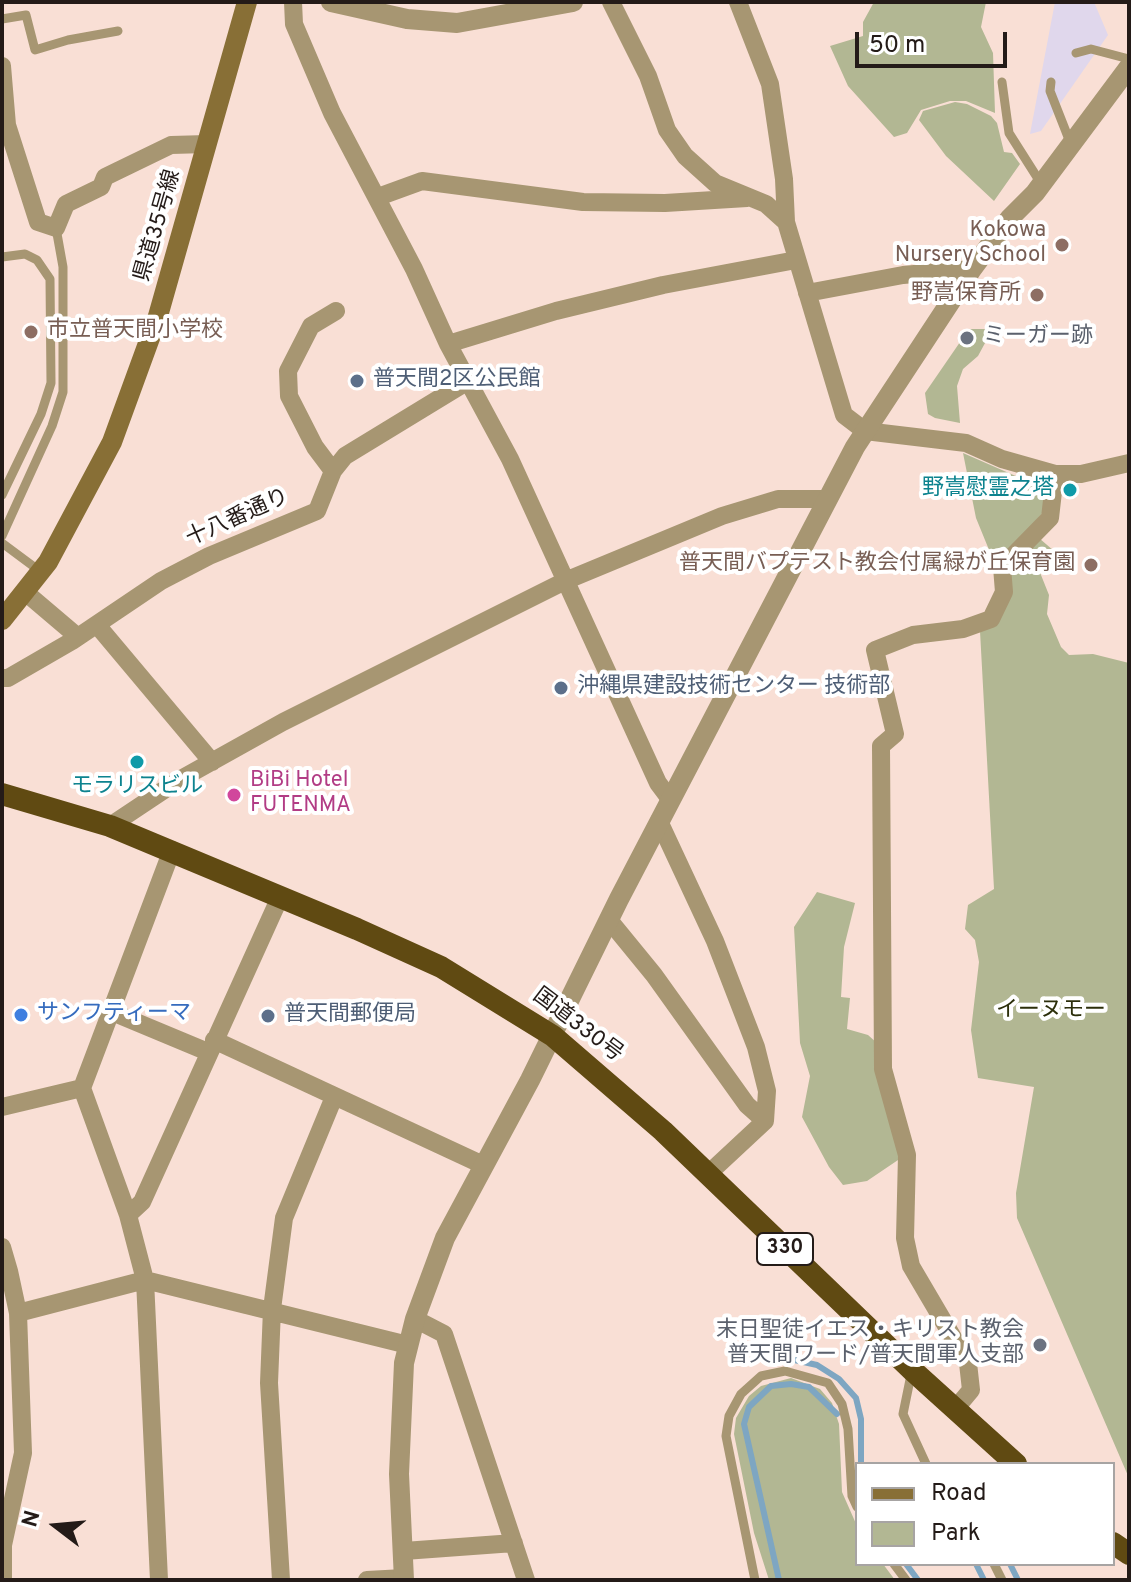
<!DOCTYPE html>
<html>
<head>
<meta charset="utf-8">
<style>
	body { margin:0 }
	#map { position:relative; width:1131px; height:1582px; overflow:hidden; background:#f9dfd5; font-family:Overpass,sans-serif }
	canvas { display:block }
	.frame { position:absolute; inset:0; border:4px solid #241b18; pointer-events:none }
	.legend { position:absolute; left:855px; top:1462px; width:260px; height:104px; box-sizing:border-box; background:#fff; border:2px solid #a7a4a3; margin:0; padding:10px 14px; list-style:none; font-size:24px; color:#241b18 }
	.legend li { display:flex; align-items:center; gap:16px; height:40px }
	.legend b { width:40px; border:2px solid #a7a4a3 }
	.north { position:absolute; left:16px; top:1486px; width:80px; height:80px; -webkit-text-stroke:6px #fff; paint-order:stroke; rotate:286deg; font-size:22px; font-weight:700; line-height:32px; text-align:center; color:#241b18 }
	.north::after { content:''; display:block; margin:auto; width:28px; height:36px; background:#241b18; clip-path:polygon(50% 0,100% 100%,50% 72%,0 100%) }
	.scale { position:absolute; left:855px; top:32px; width:152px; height:36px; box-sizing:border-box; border:4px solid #241b18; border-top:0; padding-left:10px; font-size:24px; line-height:28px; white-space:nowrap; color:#241b18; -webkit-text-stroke:6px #fff; paint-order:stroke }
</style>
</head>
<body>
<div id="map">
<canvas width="1131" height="1582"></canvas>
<div class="frame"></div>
<ul class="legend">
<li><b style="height:10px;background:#886f36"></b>Road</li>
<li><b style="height:22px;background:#b2b793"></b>Park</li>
</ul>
<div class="north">N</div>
<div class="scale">50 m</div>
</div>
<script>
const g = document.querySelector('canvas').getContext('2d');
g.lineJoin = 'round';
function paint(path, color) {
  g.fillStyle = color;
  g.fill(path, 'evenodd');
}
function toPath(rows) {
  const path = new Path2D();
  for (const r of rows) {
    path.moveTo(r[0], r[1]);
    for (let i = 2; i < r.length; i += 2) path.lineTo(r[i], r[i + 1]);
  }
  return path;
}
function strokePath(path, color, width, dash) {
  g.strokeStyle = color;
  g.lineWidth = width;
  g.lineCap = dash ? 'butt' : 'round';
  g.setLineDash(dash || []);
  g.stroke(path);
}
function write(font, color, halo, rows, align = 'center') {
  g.font = font + ' Overpass,"Noto Sans JP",sans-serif';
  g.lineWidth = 8;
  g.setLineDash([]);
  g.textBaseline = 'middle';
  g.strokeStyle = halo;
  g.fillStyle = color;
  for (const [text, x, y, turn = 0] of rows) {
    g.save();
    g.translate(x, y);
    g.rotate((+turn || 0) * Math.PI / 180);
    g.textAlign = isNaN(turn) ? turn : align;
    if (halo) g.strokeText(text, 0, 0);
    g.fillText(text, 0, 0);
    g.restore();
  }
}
paint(toPath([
	[1055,2,1094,2,1108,35,1041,131,1030,134]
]), '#e0d7ec');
paint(toPath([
	[874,2,986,2,981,27,993,53,995,113,966,101,950,101,921,110,907,133,894,137,848,86,830,46,863,36,863,22],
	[955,102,967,104,991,116,997,123,1004,152,1012,153,1020,164,994,201,946,156,919,120,923,111],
	[969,329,990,329,991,332,978,356,963,369,957,386,960,423,935,418,928,414,925,393],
	[963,453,1034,484,1046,484,1046,508,1016,548,994,562,976,518],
	[1039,538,1054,551,1039,570,1049,595,1047,614,1061,647,1069,655,1093,654,1129,663,1129,1478,1017,1218,1016,1193,1034,1087,978,1078,971,1030,979,962,975,940,965,929,968,905,994,889,980,631,1007,570],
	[817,892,855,903,844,947,841,997,850,998,847,1029,868,1035,877,1043,901,1158,867,1181,843,1185,829,1167,802,1117,810,1076,800,1043,794,927],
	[791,1378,820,1389,832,1403,839,1424,842,1492,857,1526,857,1564,883,1564,895,1580,769,1580,754,1533,734,1434,736,1418,749,1396,761,1386]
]), '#b2b793');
strokePath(toPath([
	[773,1361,790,1359,817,1365,839,1379,856,1398,861,1419,861,1464],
	[906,1564,918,1580],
	[976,1564,984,1580],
	[1010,1564,1018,1580],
	[779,1580,744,1424,749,1407,771,1386,791,1384,809,1387,837,1414]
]), '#7ea6c2', 6);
strokePath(toPath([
	[2,19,26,15,35,50,68,40,118,31],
	[1076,53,1091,49,1129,59],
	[1002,82,1009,133,1042,185],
	[1051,82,1050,91,1070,142],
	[2,257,25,254,37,260,50,279,51,383,41,414,2,495],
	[2,536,52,426,63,392,63,267,56,228],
	[2,543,41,572],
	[912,1370,903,1414,926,1464],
	[894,1564,906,1580],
	[994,1564,1002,1580],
	[755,1580,726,1436,729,1416,741,1394,761,1376,785,1371,828,1383,842,1404,848,1429,852,1496,857,1507]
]), '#a79672', 9);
strokePath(toPath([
	[293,2,294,24,332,113,414,269,448,344,510,459,658,783,670,799],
	[611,2,648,76,667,130,685,156,715,183,766,204,786,222,844,415,865,431,966,443,1002,459,1055,474,1081,474,1129,463],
	[738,2,770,84,784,179,786,222],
	[2,66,7,125,38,222,56,228,66,204,101,187,105,177,171,145,207,144],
	[378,197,422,181,583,202,665,203,747,198],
	[807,293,903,275,972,269],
	[448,344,556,311,663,285,796,260],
	[333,471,315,447,289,396,288,371,311,326,336,311],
	[25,592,78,637],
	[97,625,212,762],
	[2,678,8,678,72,641,161,581,209,556,317,511,333,471,345,456,468,381],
	[659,821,715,941,756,1047,767,1091,765,1121,707,1175],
	[110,826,179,780,283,722,565,581,722,516,778,499,827,499],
	[609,920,654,975,747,1105,765,1121],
	[112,1012,208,1052],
	[214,1040,483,1165],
	[2,1107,82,1088],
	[128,1215,142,1202,280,897],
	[2,1247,9,1271],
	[2,1270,9,1271,18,1313,23,1453,3,1545,3,1580],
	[18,1313,145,1280,408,1345],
	[415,1319,444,1334,526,1580],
	[956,1408,971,1390,968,1363,911,1266,905,1238,907,1155,883,1069,881,746,895,734,875,650,913,635,963,629,991,619,1004,592,1002,567,1050,518,1055,474],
	[404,1551,514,1543],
	[159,1580,145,1280,128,1215,82,1088,172,850],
	[281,1580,269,1383,272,1309,284,1218,334,1097],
	[367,1580,404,1578]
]), '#a79672', 18);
strokePath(toPath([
	[331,2,407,19,457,23,573,2],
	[404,1580,399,1474,404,1363,415,1319,445,1238,530,1080,619,899,855,447,972,269,1010,218,1035,193,1129,67]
]), '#a79672', 20);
strokePath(toPath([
	[2,620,48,562,112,442,158,316,247,2]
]), '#886f36', 20);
strokePath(toPath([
	[2,794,110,826,357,929,441,967,553,1036,663,1131,912,1370,1016,1464],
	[1113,1543,1129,1554]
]), '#604a12', 22);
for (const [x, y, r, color] of [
	[1062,245,8,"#8d6e63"],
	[1037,295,8,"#8d6e63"],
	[31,332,8,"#8d6e63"],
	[967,338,8,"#6b7280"],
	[357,381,8,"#5c6f8a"],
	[1070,490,8,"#0f9aa8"],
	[1091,565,8,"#8d6e63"],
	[561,688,8,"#5c6f8a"],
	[137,762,8,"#0f9aa8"],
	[234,795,8,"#d1479c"],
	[21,1015,8,"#3f7fe0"],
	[268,1016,8,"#5c6f8a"],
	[1040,1345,8,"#6b7280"]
]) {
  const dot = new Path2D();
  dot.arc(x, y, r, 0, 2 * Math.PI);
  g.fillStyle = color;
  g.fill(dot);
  strokePath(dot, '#fff', 3);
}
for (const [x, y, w] of [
	[785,1249,56]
]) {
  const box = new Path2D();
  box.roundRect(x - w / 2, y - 16, w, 32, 6);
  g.fillStyle = '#fff';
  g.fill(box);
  strokePath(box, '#241b18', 2);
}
write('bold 20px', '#241b18', null, [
	["330",785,1249]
]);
write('22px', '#241b18', '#fff', [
	["県道35号線",159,226,-74],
	["十八番通り",238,519,-24],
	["国道330号",577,1026,37]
]);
write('22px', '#785e54', '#fff', [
	["Kokowa",1046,232],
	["Nursery School",1046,257],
	["野嵩保育所",1021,295],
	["市立普天間小学校",47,332,"left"],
	["普天間バプテスト教会付属緑が丘保育園",1075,565]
], 'right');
write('22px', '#5b616d', '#fff', [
	["ミーガー跡",983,338],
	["末日聖徒イエス・キリスト教会",1024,1332,"right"],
	["普天間ワード/普天間軍人支部",1024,1357,"right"]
], 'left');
write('22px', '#4e5e75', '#fff', [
	["普天間2区公民館",373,381],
	["沖縄県建設技術センター 技術部",577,688],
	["普天間郵便局",284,1016]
], 'left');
write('22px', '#0d838f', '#fff', [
	["野嵩慰霊之塔",1054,490],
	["モラリスビル",137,788,"center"]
], 'right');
write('22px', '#b23c85', '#fff', [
	["BiBi Hotel",250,782],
	["FUTENMA",250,807]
], 'left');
write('22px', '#2c2f0b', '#fff', [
	["イーヌモー",1051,1012]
]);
write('22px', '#366cbe', '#fff', [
	["サンフティーマ",37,1015]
], 'left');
</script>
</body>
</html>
